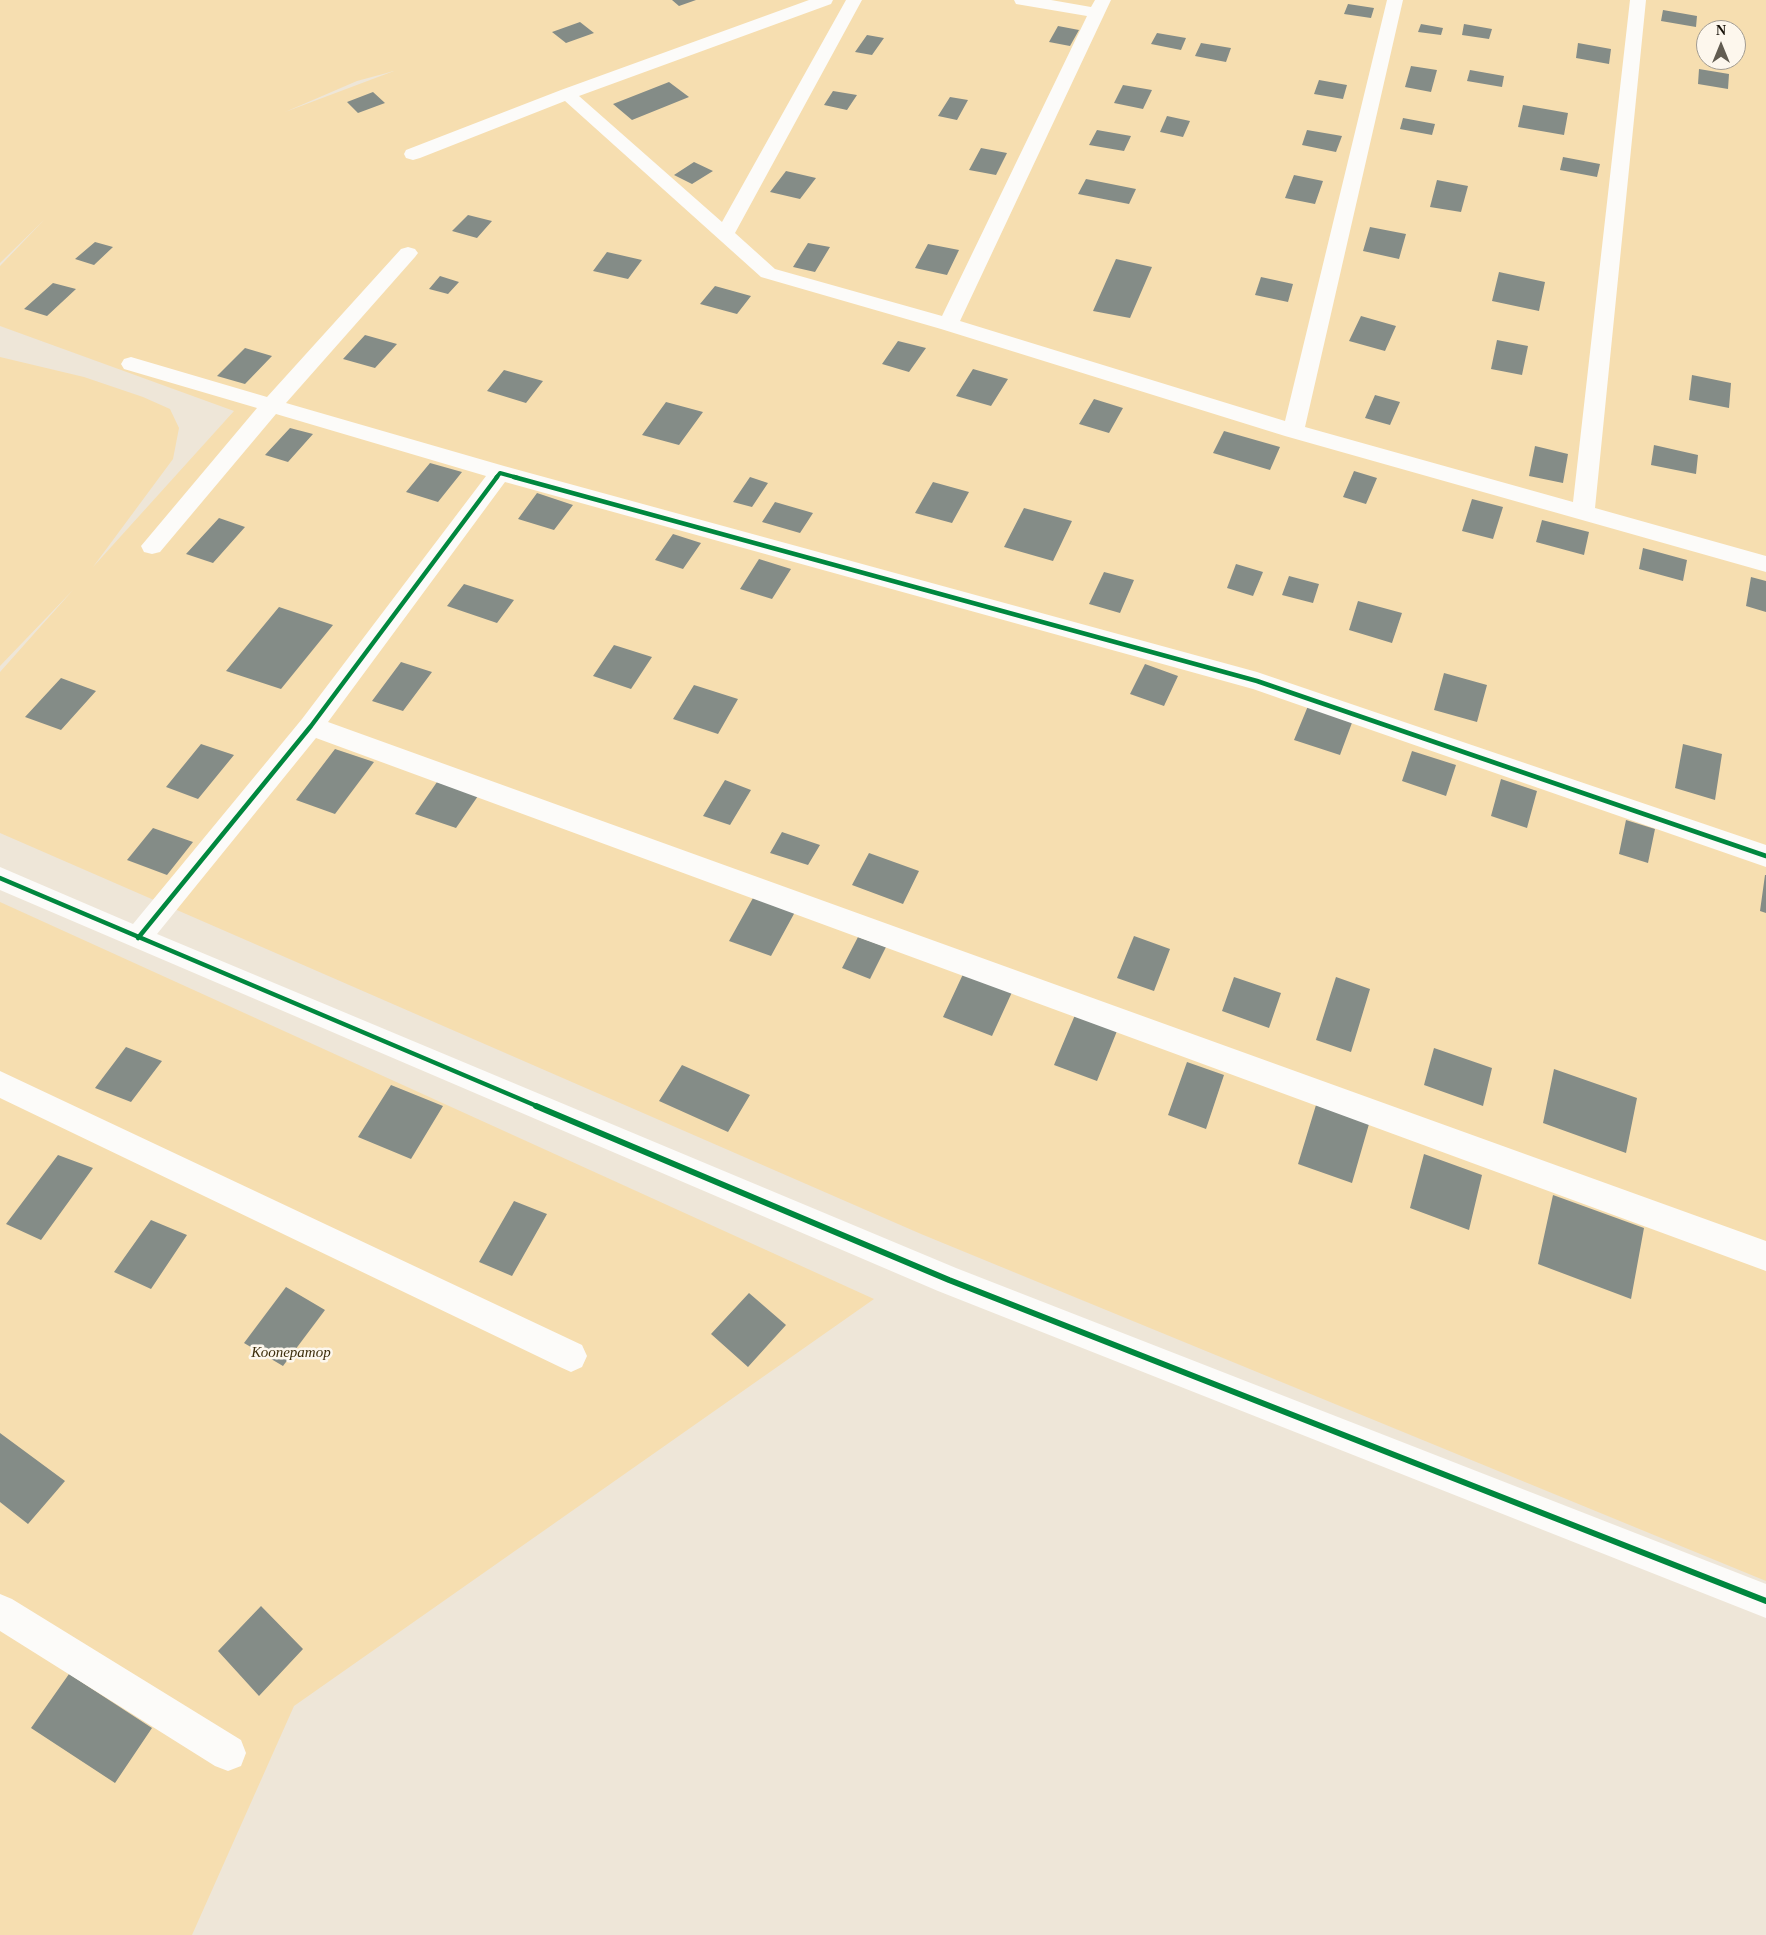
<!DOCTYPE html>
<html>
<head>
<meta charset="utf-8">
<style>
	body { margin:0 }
	#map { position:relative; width:1766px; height:1935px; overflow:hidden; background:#eee6d8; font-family:"Times New Roman",serif }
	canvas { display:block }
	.north { position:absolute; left:1696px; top:20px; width:50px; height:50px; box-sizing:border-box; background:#fdf7ed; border:1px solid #a19b91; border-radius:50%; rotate:0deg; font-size:14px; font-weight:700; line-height:20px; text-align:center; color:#161108 }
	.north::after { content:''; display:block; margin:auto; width:18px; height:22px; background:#625c51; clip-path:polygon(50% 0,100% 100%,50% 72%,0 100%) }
</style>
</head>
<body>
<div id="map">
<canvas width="1766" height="1935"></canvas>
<div class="north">N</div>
</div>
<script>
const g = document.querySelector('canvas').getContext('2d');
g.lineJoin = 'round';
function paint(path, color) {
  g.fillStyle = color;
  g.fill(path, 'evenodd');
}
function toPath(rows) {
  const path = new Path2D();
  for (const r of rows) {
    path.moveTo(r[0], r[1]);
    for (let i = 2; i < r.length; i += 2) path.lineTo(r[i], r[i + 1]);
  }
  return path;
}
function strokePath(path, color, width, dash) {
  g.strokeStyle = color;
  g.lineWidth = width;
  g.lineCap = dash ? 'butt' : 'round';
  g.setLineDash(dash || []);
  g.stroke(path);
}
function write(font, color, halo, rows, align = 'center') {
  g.font = font + ' "Times New Roman",serif';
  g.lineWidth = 5;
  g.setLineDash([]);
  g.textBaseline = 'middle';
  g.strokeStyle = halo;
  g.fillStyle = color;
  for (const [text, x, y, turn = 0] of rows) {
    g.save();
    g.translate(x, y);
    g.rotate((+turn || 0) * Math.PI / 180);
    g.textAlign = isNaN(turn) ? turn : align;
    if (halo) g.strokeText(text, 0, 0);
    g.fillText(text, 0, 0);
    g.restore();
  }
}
paint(toPath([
	[0,0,1766,0,1766,1581,921,1234,0,833,0,672,73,590,0,666,0,357,84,377,143,397,170,409,179,428,173,459,93,567,234,411,0,326,0,266,44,220,0,263],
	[1706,30,1736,30,1736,60,1706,60],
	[394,71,285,112,357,81],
	[0,902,874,1299,294,1706,192,1935,0,1935]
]), '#f6deb0');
paint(toPath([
	[672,0,696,0,679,6],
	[1348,4,1374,8,1371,18,1344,14],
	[1663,10,1697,16,1696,27,1661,21],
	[580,22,594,33,566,43,552,32],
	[1421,24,1443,28,1441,35,1418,32],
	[1464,24,1492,29,1489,39,1462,35],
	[1058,26,1079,30,1070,46,1049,42],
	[1157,33,1186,38,1181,50,1151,44],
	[867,35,884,38,872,55,855,52],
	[1201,43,1231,48,1226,62,1195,56],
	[1578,43,1611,49,1609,64,1576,58],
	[1411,66,1437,70,1431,92,1405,87],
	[1699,69,1729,74,1728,89,1698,84],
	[1470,70,1504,76,1502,87,1467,81],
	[1319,80,1347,85,1343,99,1314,94],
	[669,82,689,97,632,120,613,104],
	[1123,85,1152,90,1143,109,1114,103],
	[833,91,857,95,847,110,824,105],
	[373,92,385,103,358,113,347,102],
	[950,97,968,100,957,120,938,116],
	[1523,105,1568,113,1564,135,1518,127],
	[1167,116,1190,121,1183,137,1160,132],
	[1403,118,1435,124,1432,135,1400,129],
	[1097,130,1131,136,1124,151,1089,145],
	[1307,130,1342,136,1336,152,1302,145],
	[981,148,1007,153,996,175,969,170],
	[1563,157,1600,164,1597,177,1560,170],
	[694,162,713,171,692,184,674,175],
	[786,171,816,178,800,199,770,192],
	[1294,175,1323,181,1315,204,1285,198],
	[1086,179,1136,189,1129,204,1078,194],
	[1437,180,1468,186,1461,212,1430,207],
	[468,215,492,221,477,238,452,231],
	[1370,227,1406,234,1399,259,1363,251],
	[95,242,113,247,94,265,75,259],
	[808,243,830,247,815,272,793,267],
	[928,244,959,250,947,275,915,268],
	[607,252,642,260,628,279,593,271],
	[1116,259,1152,267,1130,318,1093,311],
	[1499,272,1545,282,1539,311,1492,301],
	[440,276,459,282,448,294,429,289],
	[1261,277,1293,284,1288,302,1255,295],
	[53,283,76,289,47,316,24,309],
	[715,286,751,296,737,314,700,304],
	[1361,316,1396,326,1385,351,1349,341],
	[365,335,397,344,375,368,343,359],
	[1497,340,1528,346,1522,375,1491,369],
	[898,341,926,348,909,372,882,364],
	[245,348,272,356,245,384,217,376],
	[973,369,1008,379,991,406,956,396],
	[504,370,543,381,526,403,487,391],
	[1692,375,1731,383,1729,408,1689,400],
	[1375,395,1400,402,1390,425,1365,418],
	[1094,399,1123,408,1109,433,1079,424],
	[666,402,703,412,679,445,642,435],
	[290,428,313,434,288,462,265,455],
	[1224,431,1280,447,1270,470,1213,453],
	[1654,445,1698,455,1696,474,1651,465],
	[1535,446,1568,454,1563,483,1529,476],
	[430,463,462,472,438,502,406,492],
	[1354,471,1377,478,1366,504,1343,497],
	[750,477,768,483,752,507,733,502],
	[933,482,969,492,952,523,915,513],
	[537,493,573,505,554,530,518,519],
	[1472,499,1503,507,1493,539,1462,531],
	[775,502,813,513,800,533,762,522],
	[1024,508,1072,521,1053,561,1004,547],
	[219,518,245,527,213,563,186,554],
	[1542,520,1589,532,1584,555,1536,542],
	[673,534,701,543,683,569,655,560],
	[1643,548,1687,560,1683,581,1639,569],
	[759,559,791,569,772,599,740,589],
	[1236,564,1263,572,1253,596,1227,588],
	[1104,572,1134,580,1120,613,1089,604],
	[1289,576,1319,584,1313,603,1282,595],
	[1751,577,1766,581,1766,612,1746,606],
	[464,584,514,600,497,623,447,606],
	[1358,601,1402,613,1392,643,1349,630],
	[279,607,333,625,281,689,226,671],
	[614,645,652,657,631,689,593,676],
	[401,662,432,672,403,711,372,701],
	[1145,664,1178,676,1164,706,1130,694],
	[1444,673,1487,685,1477,722,1434,710],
	[61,678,96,691,61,730,25,717],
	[694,685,738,699,718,734,673,719],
	[1308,706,1353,720,1340,755,1294,740],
	[201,744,234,755,198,799,166,787],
	[1683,744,1722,754,1715,800,1675,788],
	[335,749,374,762,335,814,296,800],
	[1412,751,1456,765,1446,796,1402,781],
	[1501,779,1537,791,1527,828,1491,816],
	[725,780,751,790,730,825,703,816],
	[437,782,478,796,456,828,415,814],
	[1626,820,1655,829,1648,863,1619,854],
	[153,828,193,842,167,875,127,860],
	[782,832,820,845,808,865,770,853],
	[869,853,919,871,903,904,852,885],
	[1765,875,1766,875,1766,913,1760,911],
	[753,898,795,912,771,956,729,941],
	[1134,936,1170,949,1154,991,1117,978],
	[858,937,886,947,870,979,842,968],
	[964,972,1013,990,992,1036,943,1017],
	[1234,977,1281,993,1269,1028,1222,1011],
	[1336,977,1370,989,1351,1052,1316,1040],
	[1075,1015,1117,1031,1097,1081,1054,1065],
	[126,1047,162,1061,131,1102,95,1088],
	[1434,1048,1492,1068,1483,1106,1424,1085],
	[1187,1062,1224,1075,1206,1129,1168,1115],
	[682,1065,750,1095,728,1132,659,1101],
	[1554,1069,1637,1098,1626,1153,1543,1123],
	[391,1085,443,1106,411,1159,358,1137],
	[1316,1105,1369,1124,1352,1183,1298,1164],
	[1424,1154,1482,1175,1469,1230,1410,1208],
	[58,1155,93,1168,41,1240,6,1224],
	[1553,1195,1644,1228,1631,1299,1538,1264],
	[514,1201,547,1214,512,1276,479,1262],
	[151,1220,187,1235,151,1289,114,1272],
	[286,1287,325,1310,283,1366,244,1343],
	[749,1293,786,1325,748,1367,711,1334],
	[0,1433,65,1481,28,1524,0,1502],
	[261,1606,303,1649,259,1696,218,1651],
	[69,1674,152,1728,115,1783,31,1728]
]), '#848c87');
paint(toPath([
	[809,0,833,0,831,4,579,96,722,222,846,0,862,0,735,233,775,269,942,316,1087,16,1022,5,1016,4,1014,0,1051,0,1091,7,1095,0,1111,0,960,321,1285,421,1387,0,1403,0,1305,427,1573,502,1630,0,1646,0,1595,508,1766,556,1766,572,1285,436,941,329,761,277,565,101,420,158,413,160,406,158,404,154,406,150,561,90,809,0],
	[408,247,415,249,418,253,415,257,286,403,504,466,1257,672,1766,845,1766,867,1253,689,505,482,328,722,1766,1241,1766,1271,316,738,157,934,956,1268,1766,1584,1766,1618,938,1291,0,890,0,867,133,924,302,719,486,476,276,414,160,552,152,554,144,552,141,546,257,408,124,369,121,364,124,359,131,357,267,397,401,249,408,247],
	[0,1071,582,1345,587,1356,582,1367,571,1372,560,1367,0,1098,0,1071],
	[0,1594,12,1599,241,1740,246,1753,241,1766,228,1771,215,1766,0,1631,0,1594]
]), '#fcfbf9');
strokePath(toPath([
	[496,478,500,473,518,478]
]), '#00873e', 4);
strokePath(toPath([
	[514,477,1257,681,1766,856],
	[0,878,539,1107],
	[138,938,311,726,497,477]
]), '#00873e', 4.5);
strokePath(toPath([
	[536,1106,949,1280,1766,1601]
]), '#00873e', 6);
write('italic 15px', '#3d2e0c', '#fdf7ed', [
	["Кооператор",291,1353]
]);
</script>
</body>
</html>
